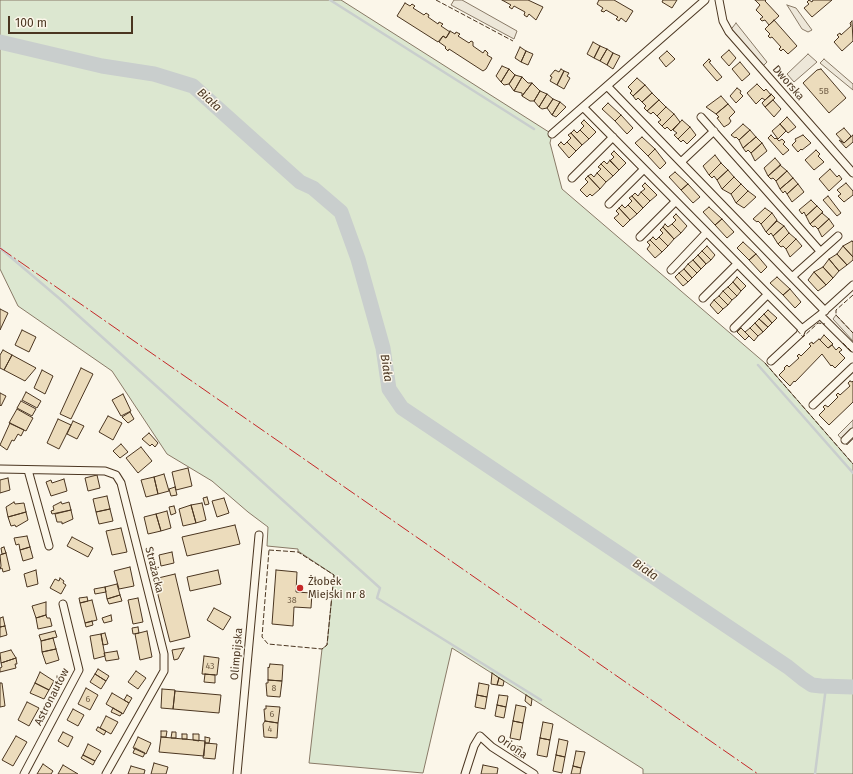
<!DOCTYPE html>
<html>
<head>
<meta charset="utf-8">
<style>
	body { margin:0 }
	#map { position:relative; width:853px; height:774px; overflow:hidden; background:#fbf6e9; font-family:"Fira Sans",sans-serif }
	canvas { display:block }
	.scale { position:absolute; left:8px; top:16px; width:125px; height:18px; box-sizing:border-box; border:2px solid #4a3520; border-top:0; padding-left:5px; font-size:12px; line-height:14px; white-space:nowrap; color:#4a3520; -webkit-text-stroke:3px #fbf6e9; paint-order:stroke }
</style>
</head>
<body>
<div id="map">
<canvas width="853" height="774"></canvas>
<div class="scale">100 m</div>
</div>
<script>
const g = document.querySelector('canvas').getContext('2d');
g.lineJoin = 'round';
function paint(path, color) {
  g.fillStyle = color;
  g.fill(path, 'evenodd');
}
function toPath(rows) {
  const path = new Path2D();
  for (const r of rows) {
    path.moveTo(r[0], r[1]);
    for (let i = 2; i < r.length; i += 2) path.lineTo(r[i], r[i + 1]);
  }
  return path;
}
function strokePath(path, color, width, dash) {
  g.strokeStyle = color;
  g.lineWidth = width;
  g.lineCap = dash ? 'butt' : 'round';
  g.setLineDash(dash || []);
  g.stroke(path);
}
function write(font, color, halo, rows, align = 'center') {
  g.font = font + ' "Fira Sans",sans-serif';
  g.lineWidth = 3;
  g.setLineDash([]);
  g.textBaseline = 'middle';
  g.strokeStyle = halo;
  g.fillStyle = color;
  for (const [text, x, y, turn = 0] of rows) {
    g.save();
    g.translate(x, y);
    g.rotate((+turn || 0) * Math.PI / 180);
    g.textAlign = isNaN(turn) ? turn : align;
    if (halo) g.strokeText(text, 0, 0);
    g.fillText(text, 0, 0);
    g.restore();
  }
}
const green = toPath([
	[0,0,341,0,552,134,550,143,562,189,765,363,853,464,853,774,643,774,643,769,452,648,423,773,309,763,322,649,327,645,334,575,298,551,298,549,267,546,268,527,248,512,212,481,167,454,112,371,18,306,0,269,0,0]
]);
paint(green, '#dce7d0');
strokePath(green, '#887966', 1);
const parking = toPath([
	[454,0,462,0,517,31,514,39,451,5,454,0],
	[787,5,796,8,812,30,808,32,802,29,787,5],
	[736,23,767,62,761,68,729,32,736,23],
	[808,54,817,62,794,82,787,74,808,54],
	[824,59,853,84,853,90,820,63,824,59],
	[836,315,853,333,853,341,833,319,836,315],
	[853,420,853,439,847,445,838,435,853,420]
]);
paint(parking, '#ede7d9');
strokePath(parking, '#887966', 1);
strokePath(toPath([
	[330,0,534,129],
	[0,248,60,299,380,588,377,598,541,700],
	[758,365,853,473],
	[815,774,826,687]
]), '#c9cecd', 2.5);
strokePath(toPath([
	[0,42,102,66,154,74,193,86,300,182,313,188,341,212,358,259,383,348,389,389,402,408,788,667,803,679,812,685,821,686,853,687]
]), '#c9cecd', 15);
const building = toPath([
	[502,0,528,0,543,7,536,20,529,14,527,17,524,15,525,12,514,6,512,9,509,7,511,5,502,0],
	[599,0,614,0,633,11,626,22,621,18,619,21,616,19,618,17,606,10,604,12,601,11,603,8,597,4,599,0],
	[663,0,677,0,672,8,662,2,663,0],
	[755,0,766,0,765,1,779,16,769,25,765,20,762,21,760,19,763,17,756,10,760,5,755,0],
	[809,0,812,2,813,0,832,0,812,17,804,8,809,4,807,2,809,0],
	[405,3,410,6,412,4,415,6,413,8,424,15,426,13,429,15,428,17,438,24,439,22,443,24,441,26,450,32,446,38,443,36,438,42,397,16,405,3],
	[774,20,797,46,788,54,783,49,781,51,779,49,781,47,772,37,770,38,768,36,770,34,765,29,774,20],
	[852,21,853,41,842,51,834,42,839,37,837,35,840,33,841,35,851,26,850,23,852,21],
	[450,31,455,34,456,32,460,34,458,36,469,43,471,41,473,42,473,46,483,53,485,50,488,53,487,55,492,58,486,69,483,71,449,49,448,51,445,48,446,47,439,42,443,36,446,38,450,31],
	[593,42,600,46,594,58,587,54,593,42],
	[600,46,607,49,600,61,594,58,600,46],
	[520,47,526,51,521,62,515,58,520,47],
	[607,49,613,53,607,65,600,61,607,49],
	[729,50,736,58,729,66,721,57,729,50],
	[526,51,533,54,528,65,521,62,526,51],
	[667,51,675,59,666,67,659,58,667,51],
	[613,53,620,56,613,69,607,65,613,53],
	[709,59,711,61,709,62,722,77,717,81,703,65,709,59],
	[740,62,750,74,742,81,732,69,740,62],
	[502,66,509,69,501,82,496,76,502,66],
	[509,69,515,75,509,84,504,85,501,82,509,69],
	[561,69,564,71,557,85,550,81,552,77,550,76,555,70,559,72,561,69],
	[821,69,846,98,829,113,803,83,817,70,821,69],
	[564,71,569,73,567,76,570,78,564,89,557,85,564,71],
	[515,75,522,77,514,91,509,84,515,75],
	[522,77,528,83,532,83,522,96,522,93,514,91,522,77],
	[637,78,645,85,633,96,630,93,632,91,628,87,637,78],
	[532,83,540,91,534,101,530,101,522,96,532,83],
	[757,84,764,91,766,89,771,95,765,100,762,98,756,104,747,93,757,84],
	[645,85,652,93,642,102,638,98,636,100,633,96,645,85],
	[737,88,741,91,740,93,743,96,736,103,730,96,737,88],
	[540,91,547,94,539,107,534,101,540,91],
	[652,93,659,100,647,111,644,108,646,106,642,102,652,93],
	[547,94,553,99,547,108,542,109,539,107,547,94],
	[771,94,775,98,765,107,762,103,771,94],
	[721,96,728,104,716,114,706,107,721,96],
	[553,99,560,102,552,115,547,108,553,99],
	[659,100,666,107,657,116,653,112,651,114,647,111,659,100],
	[773,100,781,109,774,117,765,107,773,100],
	[560,102,566,107,556,117,552,115,560,102],
	[608,103,621,115,615,121,602,109,608,103],
	[728,104,735,112,729,118,731,121,729,124,724,127,717,118,719,117,716,114,728,104],
	[666,107,674,114,662,126,658,122,661,120,657,116,666,107],
	[674,114,680,122,671,131,667,127,665,129,662,126,674,114],
	[621,115,633,128,627,134,615,121,621,115],
	[787,117,796,127,788,133,780,124,787,117],
	[584,120,596,132,589,139,580,130,584,126,581,123,584,120],
	[682,120,690,127,678,139,674,135,677,133,673,130,682,120],
	[743,124,750,130,739,140,736,137,735,138,731,135,743,124],
	[780,124,786,131,778,139,772,131,780,124],
	[690,127,696,135,687,144,683,140,681,142,678,139,690,127],
	[844,128,851,136,844,143,836,134,844,128],
	[574,130,577,133,580,130,589,139,582,145,571,133,574,130],
	[750,130,756,137,743,148,739,140,750,130],
	[571,133,582,145,576,151,567,142,571,138,568,135,571,133],
	[771,135,775,139,776,138,779,141,782,139,785,142,783,144,789,150,783,155,768,138,771,135],
	[803,135,811,143,802,150,801,149,798,152,792,145,796,141,795,139,803,135],
	[853,135,853,142,846,148,839,140,844,143,853,135],
	[642,137,655,149,648,156,635,143,642,137],
	[756,137,762,143,751,153,748,150,746,152,743,148,756,137],
	[561,142,564,145,567,142,576,151,569,158,558,145,561,142],
	[762,143,767,151,755,161,751,153,762,143],
	[655,149,666,163,660,169,648,156,655,149],
	[816,150,820,154,818,156,824,162,814,170,805,160,816,150],
	[614,151,626,163,619,170,610,161,614,157,611,154,614,151],
	[715,155,721,163,709,175,703,166,715,155],
	[775,158,781,165,768,176,764,168,775,158],
	[610,160,619,170,613,176,601,164,604,161,607,164,610,160],
	[721,163,728,170,717,180,714,176,712,178,709,175,721,163],
	[601,164,613,176,606,182,597,173,601,169,598,167,601,164],
	[780,165,787,171,776,181,773,178,771,179,768,176,780,165],
	[830,169,837,177,839,175,842,179,829,191,819,179,830,169],
	[728,170,734,177,722,189,717,180,728,170],
	[787,171,793,178,780,189,776,181,787,171],
	[675,172,688,184,681,190,669,177,675,172],
	[597,173,606,182,600,189,588,176,591,174,594,177,597,173],
	[588,176,600,189,592,196,590,194,587,197,580,190,588,182,585,179,588,176],
	[734,177,741,184,731,194,722,189,734,177],
	[793,178,798,184,787,194,785,191,783,193,780,189,793,178],
	[645,183,657,195,650,201,641,192,645,189,642,186,645,183],
	[846,183,853,191,853,195,844,202,838,196,841,194,837,190,846,183],
	[688,184,700,197,693,203,681,190,688,184],
	[741,184,748,191,736,203,731,194,741,184],
	[798,184,804,192,792,202,787,194,798,184],
	[748,191,756,197,744,208,736,203,748,191],
	[641,192,650,201,643,208,632,196,635,193,638,196,641,192],
	[632,196,643,208,637,214,628,205,632,201,629,198,632,196],
	[828,196,841,213,837,216,823,200,828,196],
	[811,200,817,206,806,216,804,212,802,214,799,210,811,200],
	[622,205,625,208,628,205,637,214,630,220,619,208,622,205],
	[817,206,823,212,810,224,806,216,817,206],
	[709,207,722,219,715,225,703,212,709,207],
	[619,208,630,220,623,227,614,218,619,214,616,211,619,208],
	[765,208,772,213,761,224,758,221,757,222,753,219,765,208],
	[772,213,777,220,766,232,761,224,772,213],
	[822,213,829,219,818,229,815,226,813,227,810,224,822,213],
	[676,214,687,226,681,233,672,224,676,220,673,217,676,214],
	[722,219,734,232,727,238,715,225,722,219],
	[829,219,834,226,822,237,818,229,829,219],
	[777,221,784,226,773,236,771,233,769,235,766,232,777,221],
	[665,224,668,227,672,224,681,233,674,239,663,227,665,224],
	[784,226,789,233,778,244,773,236,784,226],
	[663,227,674,239,668,246,659,237,663,233,660,230,663,227],
	[789,233,796,239,786,249,783,246,781,247,778,244,789,233],
	[653,237,656,240,659,237,668,246,662,252,650,240,653,237],
	[796,239,802,246,790,257,786,249,796,239],
	[650,240,662,252,655,258,647,249,650,245,647,242,650,240],
	[852,241,853,242,853,257,843,246,852,241],
	[743,242,756,254,749,260,737,248,743,242],
	[707,246,715,255,711,260,702,251,707,246],
	[843,246,853,257,853,260,847,265,837,254,843,246],
	[702,251,711,260,706,264,698,255,702,251],
	[756,254,767,267,761,273,749,260,756,254],
	[837,254,847,265,839,271,829,259,837,254],
	[698,255,706,264,701,269,693,260,698,255],
	[829,259,839,271,833,278,823,267,829,259],
	[693,260,701,269,697,273,688,264,693,260],
	[688,264,697,273,692,278,684,269,688,264],
	[823,267,833,278,826,285,814,272,823,267],
	[684,269,692,278,688,282,679,273,684,269],
	[814,272,826,285,818,291,808,280,814,272],
	[679,273,688,282,683,286,675,277,679,273],
	[737,277,746,286,741,291,733,282,737,277],
	[777,277,790,289,783,295,770,283,777,277],
	[733,282,741,291,737,296,728,287,733,282],
	[728,287,737,296,732,300,723,291,728,287],
	[790,289,801,302,795,308,783,295,790,289],
	[723,291,732,300,728,305,719,296,723,291],
	[719,296,728,305,723,309,714,300,719,296],
	[714,300,723,309,718,314,710,305,714,300],
	[0,309,8,313,0,330,0,309],
	[768,310,777,318,772,323,764,314,768,310],
	[764,314,772,323,768,327,759,319,764,314],
	[759,319,768,327,763,332,755,323,759,319],
	[755,323,763,332,758,336,750,328,755,323],
	[741,328,749,336,745,340,737,332,741,328],
	[750,328,758,336,754,341,745,332,750,328],
	[22,330,36,337,29,352,15,345,22,330],
	[824,335,833,344,828,348,820,340,824,335],
	[819,339,828,348,832,345,836,350,839,347,842,350,839,352,845,358,835,368,832,365,831,366,822,354,795,382,794,381,790,386,779,375,785,369,784,368,787,365,789,367,799,358,797,356,799,354,801,356,811,346,809,344,812,342,813,344,819,339],
	[3,350,12,355,4,370,0,368,0,355,3,350],
	[12,355,36,368,25,381,4,370,12,355],
	[81,368,93,374,71,419,60,414,81,368],
	[42,370,53,376,45,394,34,388,42,370],
	[850,381,852,382,853,381,853,402,829,425,819,415,825,409,823,407,825,405,828,407,838,397,836,395,838,393,840,395,850,386,848,383,850,381],
	[26,392,41,401,37,408,22,400,26,392],
	[0,393,6,396,1,406,0,405,0,393],
	[123,394,131,411,121,416,112,400,123,394],
	[21,401,36,409,32,416,17,408,21,401],
	[17,409,33,418,26,431,9,423,17,409],
	[130,412,134,419,128,423,122,417,130,412],
	[108,416,122,423,113,440,99,432,108,416],
	[58,419,71,425,59,449,47,443,58,419],
	[73,421,84,426,77,439,67,434,73,421],
	[10,423,24,430,21,436,18,434,14,441,12,440,7,450,0,445,10,423],
	[149,433,158,443,155,447,152,444,150,446,142,439,149,433],
	[121,444,128,452,120,458,113,451,121,444],
	[141,447,152,461,138,473,126,458,141,447],
	[188,468,192,486,176,490,172,472,188,468],
	[164,474,169,491,158,494,154,477,164,474],
	[97,475,100,488,88,491,85,478,97,475],
	[154,477,158,494,146,497,141,480,154,477],
	[8,478,10,490,0,493,0,480,8,478],
	[64,479,67,491,51,496,46,482,51,480,52,483,64,479],
	[175,487,177,495,171,496,169,489,175,487],
	[107,496,110,509,96,512,93,499,107,496],
	[207,497,209,504,205,505,203,498,207,497],
	[224,498,229,513,217,517,212,501,224,498],
	[14,502,15,504,24,503,26,512,8,517,6,507,14,502],
	[61,502,62,504,69,502,71,510,52,514,51,511,54,510,53,506,61,502],
	[202,503,206,520,196,523,191,505,202,503],
	[191,505,196,523,183,526,179,509,191,505],
	[174,506,176,513,171,515,169,507,174,506],
	[110,509,113,521,99,524,96,512,110,509],
	[71,510,73,519,62,524,62,522,57,522,55,514,71,510],
	[167,511,171,528,161,531,156,514,167,511],
	[26,512,28,520,16,527,15,525,11,526,8,517,26,512],
	[156,514,161,531,148,534,144,517,156,514],
	[235,525,240,544,187,556,182,537,235,525],
	[121,528,127,552,112,555,106,531,121,528],
	[27,536,30,547,20,550,19,544,16,545,14,538,27,536],
	[72,537,93,548,88,557,67,546,72,537],
	[4,547,6,553,2,554,1,548,4,547],
	[30,547,33,558,23,561,20,550,30,547],
	[172,552,174,563,161,566,159,555,172,552],
	[6,553,10,570,3,572,2,568,0,569,1,566,0,555,6,553],
	[130,567,134,586,119,589,114,571,130,567],
	[36,570,38,584,27,587,24,574,36,570],
	[218,570,221,584,190,591,187,577,218,570],
	[276,570,297,572,296,592,312,593,311,608,294,607,293,626,272,624,276,570],
	[175,574,190,637,170,642,154,579,175,574],
	[60,578,64,581,63,583,66,585,61,594,50,588,55,579,59,581,60,578],
	[117,584,120,595,107,599,105,587,117,584],
	[105,587,106,592,95,594,94,589,105,587],
	[120,595,122,601,109,604,107,599,120,595],
	[87,597,88,601,80,603,79,598,87,597],
	[138,598,143,622,133,624,128,600,138,598],
	[92,600,97,620,85,623,80,603,92,600],
	[46,602,46,615,36,618,32,606,46,602],
	[214,608,231,617,223,630,207,620,214,608],
	[46,615,47,618,50,618,52,626,38,629,36,618,46,615],
	[111,615,112,621,104,623,102,618,111,615],
	[3,617,5,626,0,627,0,618,3,617],
	[92,621,93,625,86,627,85,623,92,621],
	[5,626,7,635,0,637,0,627,5,626],
	[138,627,139,633,133,634,132,628,138,627],
	[55,631,57,637,41,641,39,635,55,631],
	[147,631,152,657,140,660,135,634,147,631],
	[105,633,108,644,103,645,101,634,105,633],
	[101,634,105,656,94,659,90,636,101,634],
	[53,638,56,649,42,652,41,641,53,638],
	[184,648,178,659,174,660,172,650,184,648],
	[56,649,59,660,46,664,42,652,56,649],
	[11,650,16,658,1,663,0,653,11,650],
	[117,651,119,659,106,661,104,653,117,651],
	[204,656,219,658,217,675,202,674,204,656],
	[16,658,17,664,15,664,16,668,0,672,0,668,2,667,1,663,16,658],
	[270,664,283,665,282,681,268,680,268,667,269,668,270,664],
	[98,669,109,676,106,681,95,674,98,669],
	[136,671,146,678,138,689,128,682,136,671],
	[40,672,54,681,49,690,35,683,40,672],
	[492,673,499,678,497,685,491,684,492,673],
	[95,674,106,681,101,689,90,682,95,674],
	[205,674,215,675,215,683,204,682,205,674],
	[499,678,504,681,503,686,497,685,499,678],
	[268,680,282,681,280,697,267,696,266,683,268,683,268,680],
	[0,683,2,683,5,706,0,707,0,683],
	[35,683,49,690,44,699,30,693,35,683],
	[479,683,489,685,487,697,477,695,479,683],
	[86,688,98,695,90,710,78,704,86,688],
	[162,689,175,690,173,709,161,708,162,689],
	[175,691,221,695,219,713,173,709,175,691],
	[112,693,129,703,123,714,106,704,112,693],
	[127,695,132,698,129,703,124,700,127,695],
	[477,695,487,697,485,709,475,707,477,695],
	[499,695,508,696,506,707,497,705,499,695],
	[526,695,532,699,531,706,525,701,526,695],
	[27,702,39,708,29,726,18,720,27,702],
	[497,705,506,707,504,718,495,716,497,705],
	[516,705,526,707,523,723,513,721,516,705],
	[266,706,280,707,278,723,265,721,264,709,266,709,266,706],
	[113,708,122,713,120,716,111,712,113,708],
	[73,709,84,715,78,726,67,720,73,709],
	[106,716,118,722,111,734,100,728,106,716],
	[265,721,278,723,277,738,264,737,263,724,265,721],
	[513,721,523,723,520,740,510,738,513,721],
	[543,722,553,724,550,740,540,738,543,722],
	[98,727,106,731,104,735,96,730,98,727],
	[161,731,167,731,166,737,161,737,161,731],
	[63,732,73,737,68,747,58,741,63,732],
	[172,732,176,732,176,738,171,738,172,732],
	[182,734,187,734,187,739,182,739,182,734],
	[193,734,199,734,199,741,193,740,193,734],
	[16,736,27,742,13,766,2,760,16,736],
	[138,737,151,743,146,754,133,748,138,737],
	[161,737,205,741,204,756,159,752,161,737],
	[205,737,210,738,209,743,205,743,205,737],
	[540,738,550,740,547,757,537,755,540,738],
	[559,739,568,741,565,757,556,755,559,739],
	[205,743,217,744,215,759,203,758,205,743],
	[88,744,101,751,95,761,83,755,88,744],
	[516,746,522,747,521,758,514,754,516,746],
	[135,748,145,753,143,757,133,753,135,748],
	[576,751,585,752,581,768,573,766,576,751],
	[83,755,95,761,93,765,81,758,83,755],
	[556,755,565,757,562,773,553,771,556,755],
	[154,763,168,767,166,774,151,774,154,763],
	[43,764,53,771,51,774,37,774,43,764],
	[63,765,78,774,58,774,63,765],
	[483,765,498,768,497,774,481,774,483,765],
	[131,766,145,770,144,774,128,774,131,766],
	[573,766,581,768,580,774,571,774,573,766]
]);
paint(building, '#ecdcbc');
strokePath(building, '#4a3520', 1);
const street = toPath([
	[719,0,723,21,729,32,853,173],
	[607,86,825,311],
	[583,107,802,329],
	[701,117,820,251],
	[552,134,705,0],
	[681,162,714,131],
	[572,178,613,137],
	[609,204,644,169],
	[640,237,675,202],
	[671,270,706,233],
	[792,277,838,236],
	[703,298,736,265],
	[820,315,853,348],
	[734,328,767,295],
	[771,361,800,334,802,329,820,315,853,285],
	[813,405,853,367],
	[845,440,853,432],
	[0,469,105,471,116,475,121,483,164,654,164,671,106,774],
	[28,470,49,546],
	[24,774,79,670,63,604],
	[237,774,259,535],
	[465,774,474,746,480,736,492,747,534,774]
]);
strokePath(street, '#4a3520', 9);
strokePath(street, '#fbf6e9', 7);
strokePath(toPath([
	[436,0,513,41],
	[853,295,836,310,836,315,853,333],
	[797,330,803,337,818,323,825,324],
	[843,343,853,353],
	[765,363,853,464],
	[269,550,298,552,334,575,327,645,322,649,268,644,262,637,269,550]
]), '#4a3520', 1, [5, 2]);
strokePath(toPath([
	[0,248,758,774]
]), '#c62828', 1, [14, 3, 2, 3]);
for (const [x, y, r, color] of [
	[300,588,4,"#c62828"]
]) {
  const dot = new Path2D();
  dot.arc(x, y, r, 0, 2 * Math.PI);
  g.fillStyle = color;
  g.fill(dot);
  strokePath(dot, '#fbf6e9', 1.5);
}
write('9px', '#725f47', null, [
	["5B",824,91],
	["38",292,600],
	["43",210,666],
	["8",274,688],
	["6",88,699],
	["6",272,714],
	["4",270,729]
]);
write('11px', '#4a3520', '#fbf6e9', [
	["Dworska",788,83,49],
	["Strażacka",154,570,76],
	["Olimpijska",237,654,-85],
	["Astronautów",52,697,-63],
	["Oriona",512,747,34]
]);
write('11px', '#4a3520', '#fbf6e9', [
	["Żłobek",308,582],
	["Miejski nr 8",308,595]
], 'left');
write('italic 12px', '#4a3520', '#fbf6e9', [
	["Biała",209,100,42],
	["Biała",386,368,81],
	["Biała",645,570,34]
]);
</script>
</body>
</html>
